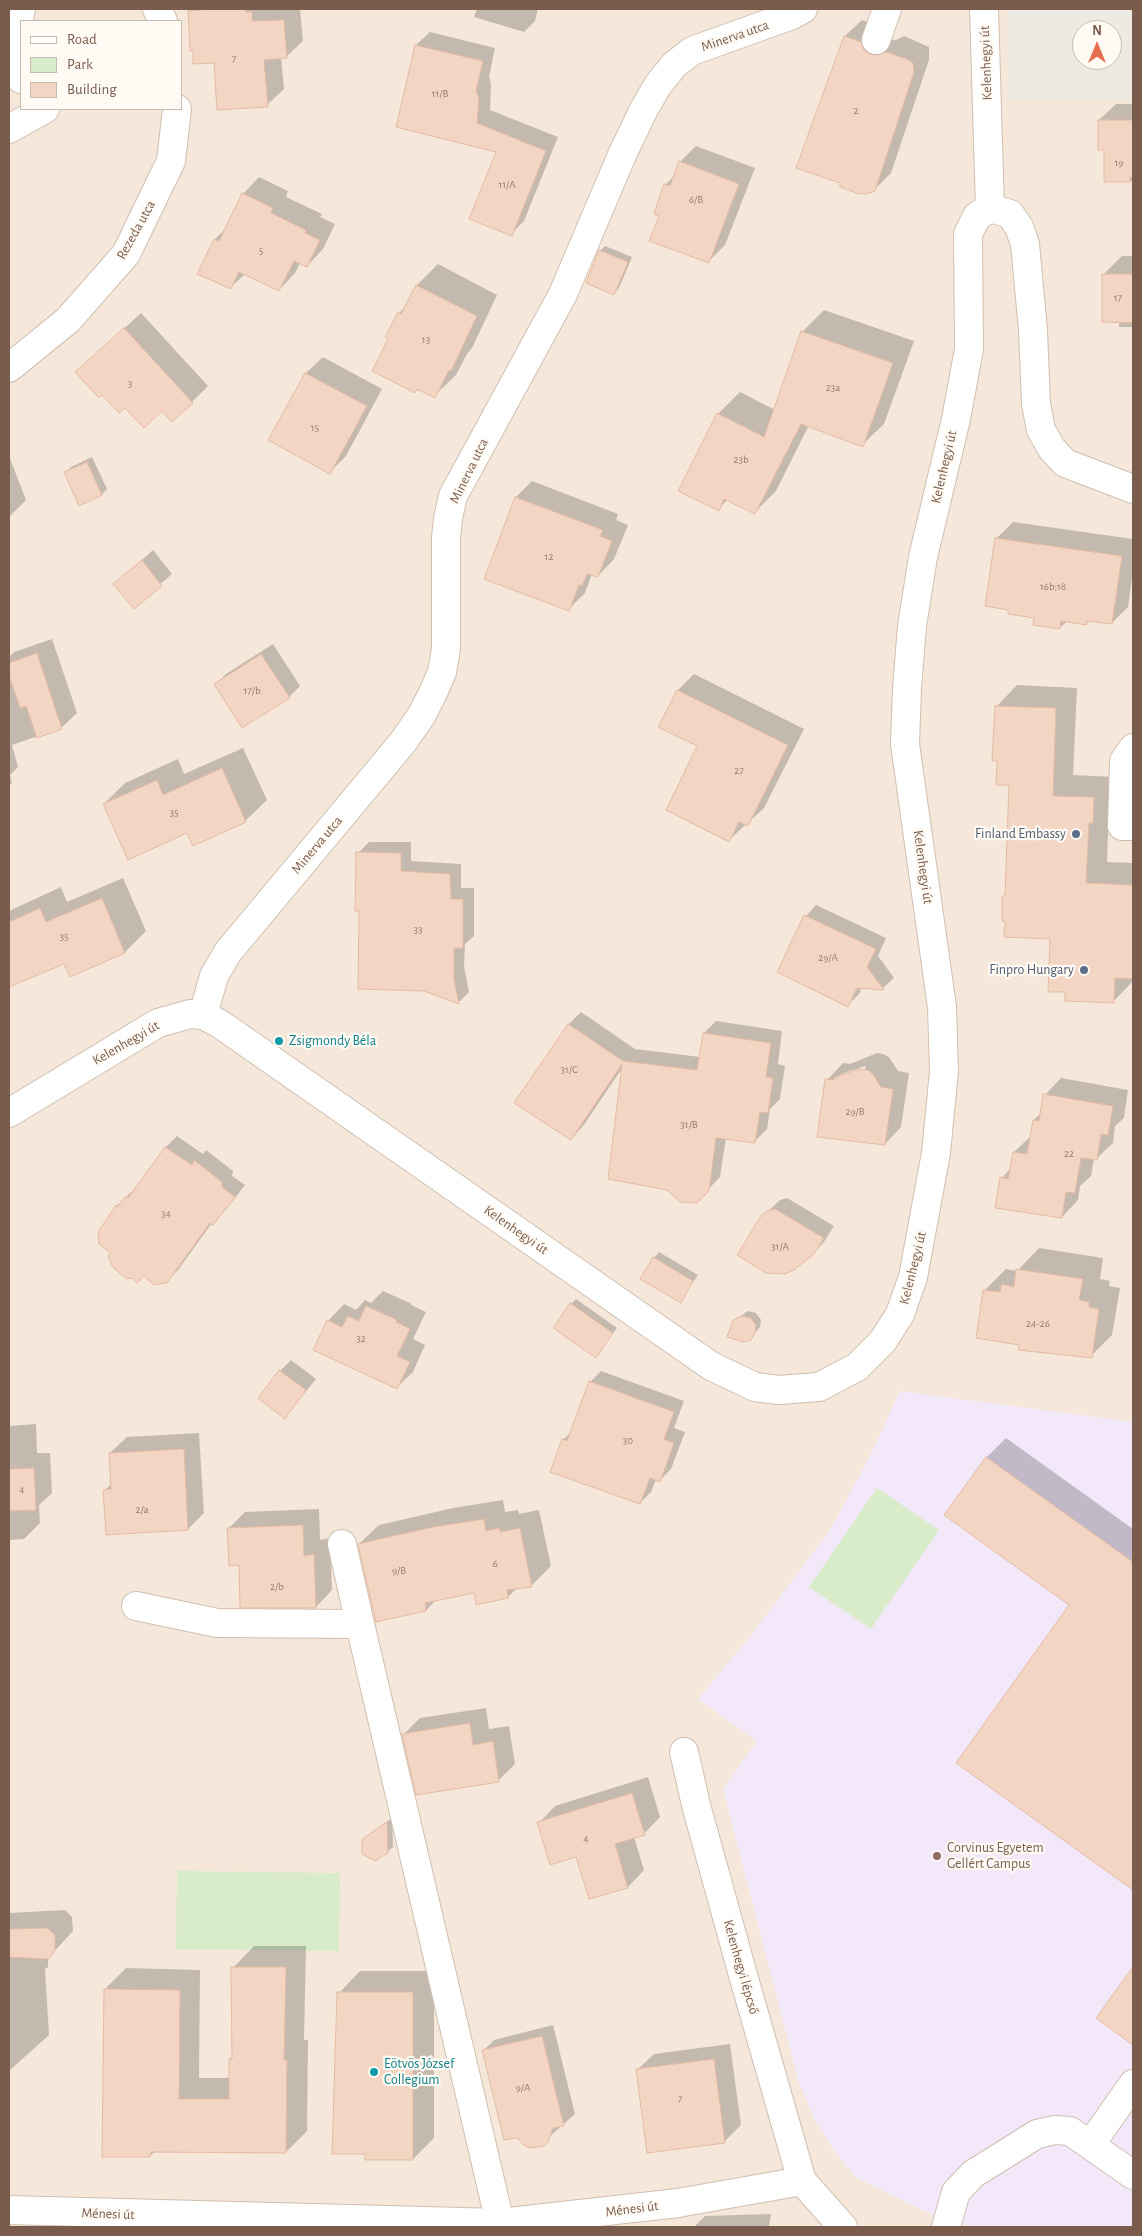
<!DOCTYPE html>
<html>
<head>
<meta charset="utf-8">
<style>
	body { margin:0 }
	#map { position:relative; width:1142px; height:2236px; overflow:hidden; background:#fdf6ec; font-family:"Alegreya Sans",sans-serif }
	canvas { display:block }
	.frame { position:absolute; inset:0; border:10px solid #7a5c4d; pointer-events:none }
	.legend { position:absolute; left:20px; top:20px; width:162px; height:90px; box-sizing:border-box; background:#fffaf3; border:1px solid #cabbb1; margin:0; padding:6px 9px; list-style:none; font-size:15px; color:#7a5c4d }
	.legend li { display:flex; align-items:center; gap:10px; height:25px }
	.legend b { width:25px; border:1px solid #cabbb1 }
	.north { position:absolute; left:1072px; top:20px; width:50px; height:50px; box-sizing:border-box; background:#fffaf3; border:1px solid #cabbb1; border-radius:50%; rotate:0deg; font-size:14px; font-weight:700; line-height:20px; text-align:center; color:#7a5c4d }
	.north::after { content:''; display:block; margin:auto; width:18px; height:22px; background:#e76f51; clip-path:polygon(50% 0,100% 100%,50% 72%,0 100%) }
</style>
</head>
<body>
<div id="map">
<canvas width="1142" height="2236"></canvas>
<div class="frame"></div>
<ul class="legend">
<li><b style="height:6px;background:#fff"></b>Road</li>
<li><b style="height:14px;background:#d8ecc9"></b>Park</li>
<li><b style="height:14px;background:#f3d5c3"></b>Building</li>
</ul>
<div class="north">N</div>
</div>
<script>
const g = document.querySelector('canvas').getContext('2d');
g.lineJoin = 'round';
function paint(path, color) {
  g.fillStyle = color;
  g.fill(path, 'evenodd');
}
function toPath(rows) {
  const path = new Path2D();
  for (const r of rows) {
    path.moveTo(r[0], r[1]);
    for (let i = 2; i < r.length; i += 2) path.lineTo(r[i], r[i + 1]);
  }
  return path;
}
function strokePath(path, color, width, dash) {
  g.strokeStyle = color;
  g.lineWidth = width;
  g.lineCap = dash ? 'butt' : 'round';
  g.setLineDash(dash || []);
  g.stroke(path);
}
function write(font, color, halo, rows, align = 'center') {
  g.font = font + ' "Alegreya Sans",sans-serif';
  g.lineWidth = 4.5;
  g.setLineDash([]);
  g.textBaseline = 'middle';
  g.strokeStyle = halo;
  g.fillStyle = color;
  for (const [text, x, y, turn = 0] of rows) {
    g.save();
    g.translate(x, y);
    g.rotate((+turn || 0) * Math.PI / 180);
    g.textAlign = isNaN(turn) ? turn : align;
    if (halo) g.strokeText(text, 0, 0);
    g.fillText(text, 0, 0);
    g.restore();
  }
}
paint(toPath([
	[9,9,1008,9,1008,99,1133,99,1133,2227,9,2227],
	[21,21,181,21,181,109,21,109]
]), '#f5e8da');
paint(toPath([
	[1008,9,1133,9,1133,99,1008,99],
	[1082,30,1112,30,1112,60,1082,60]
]), '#efe9e4');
paint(toPath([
	[900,1391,1133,1422,1133,2227,974,2227,939,2218,857,2178,837,2155,814,2118,799,2083,723,1789,757,1741,698,1699,753,1633,830,1530,869,1458]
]), '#f3e8fa');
paint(toPath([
	[877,1488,939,1530,871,1629,809,1587],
	[177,1871,340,1873,339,1951,176,1949]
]), '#d8ecc9');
paint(toPath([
	[192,9,300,9,303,41,286,57,281,57,284,89,267,105,215,62,189,11],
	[477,9,538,9,535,21,524,32,474,17],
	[862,20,877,26,887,39,896,40,904,36,929,47,929,60,891,173,874,190,797,167,845,36],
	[430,32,495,48,489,77,491,84,490,110,558,137,524,221,511,234,498,151,397,126,416,45],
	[1116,104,1133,104,1133,181,1105,181,1105,149,1099,120],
	[696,146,755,168,725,245,708,262,661,216,665,185,675,175,680,162],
	[259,177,288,191,286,197,322,214,320,217,335,224,323,249,307,266,300,263,295,273,279,290,245,274,230,288,199,273,215,239,226,228,243,194],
	[605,246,632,257,619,288,614,293,600,251],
	[1122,256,1133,256,1133,327,1119,327,1119,321,1103,275],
	[438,264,497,295,472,348,467,354,456,375,434,396,419,388,415,392,390,338,399,313,407,305,417,285],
	[824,310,914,341,884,424,862,445,809,425,776,491,754,513,728,499,718,510,718,414,740,392,775,410,802,332],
	[141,313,208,386,192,402,162,410,125,406,102,394,77,372],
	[323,357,382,389,346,456,330,472,270,440,306,373],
	[9,456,26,500,9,517],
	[92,457,107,489,102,494,80,504,65,473,71,467],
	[532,481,618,514,616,520,628,525,614,559,598,576,592,574,585,593,568,610,516,497],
	[1013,522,1133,539,1133,570,1128,607,1112,623,1089,620,1086,624,1067,621,1060,628,1036,617,996,539],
	[153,550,172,574,134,607,115,584],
	[52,639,77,713,61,728,12,745,18,767,10,775,12,783,9,786,9,657,14,652],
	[273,644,300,686,289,697,242,727,215,685,226,674],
	[694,674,804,729,764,808,729,840,699,746,678,690],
	[1017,685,1077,688,1073,775,1115,777,1109,805,1107,862,1133,863,1133,981,1113,1002,1066,991,1051,937,1006,920,1004,897,1007,894,1011,784,996,707],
	[243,748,267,800,245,821,187,832,104,804,125,783,178,759,184,774],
	[369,842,411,842,411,861,461,864,461,888,474,888,474,936,465,944,464,967,469,992,458,1003,360,910,358,853],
	[123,878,146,931,125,952,70,975,65,962,9,986,9,911,61,887,67,902],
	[816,905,886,938,878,956,894,978,883,988,862,987,859,994,848,1005,778,972,806,916],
	[581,1012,635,1049,700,1057,704,1033,716,1021,782,1031,778,1064,785,1066,780,1099,770,1109,767,1129,754,1142,726,1138,720,1177,696,1202,681,1201,623,1067,583,1126,571,1139,516,1102,569,1024],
	[877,1053,883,1054,889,1057,898,1071,909,1073,901,1127,885,1144,827,1080,843,1063,850,1064],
	[865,1066,866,1068,839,1078,839,1075],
	[1061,1078,1128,1090,1124,1118,1115,1126,1113,1143,1096,1159,1094,1159,1091,1176,1080,1186,1078,1200,1062,1217,1002,1178,1011,1168,1014,1152,1031,1136,1034,1120,1042,1112,1045,1095],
	[177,1136,203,1154,206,1150,233,1171,232,1176,245,1185,224,1212,212,1223,178,1270,166,1282,144,1275,112,1252,117,1206,125,1197,133,1202,127,1196,138,1186,166,1147],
	[787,1198,834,1226,824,1242,813,1253,762,1217,780,1200],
	[1039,1248,1103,1258,1100,1279,1110,1281,1109,1286,1120,1288,1112,1335,1091,1356,1020,1344,985,1290,1006,1269,1017,1271],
	[659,1252,698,1275,680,1301,654,1258],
	[383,1291,412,1304,411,1305,426,1312,413,1339,425,1345,413,1372,396,1388,328,1321,344,1304,356,1310,365,1300,371,1303],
	[576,1299,617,1328,596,1356,571,1304],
	[748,1311,756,1313,761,1320,760,1327,750,1338,734,1321],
	[291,1360,316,1379,285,1417,280,1371],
	[601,1371,684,1401,674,1428,685,1432,671,1469,660,1480,656,1479,651,1492,640,1503,563,1440,572,1431,590,1382],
	[36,1424,37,1453,50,1453,52,1493,39,1505,40,1523,24,1539,9,1540,9,1426],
	[199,1433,204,1513,188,1529,105,1490,112,1483,110,1453,127,1437],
	[1006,1438,1133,1529,1133,1889,958,1762,1071,1605,946,1515,987,1457],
	[503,1500,505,1512,518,1510,519,1514,539,1510,551,1566,532,1585,518,1587,508,1597,475,1591,437,1599,426,1610,359,1544,379,1525,453,1508],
	[319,1509,320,1540,330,1538,332,1590,316,1607,242,1606,240,1564,228,1529,245,1512],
	[486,1708,489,1729,509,1726,515,1764,499,1780,417,1793,403,1735,420,1718],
	[648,1777,660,1817,644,1834,634,1837,644,1870,628,1887,590,1898,577,1856,539,1823,555,1806],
	[392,1818,393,1847,387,1852,363,1839],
	[65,1910,72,1917,73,1931,48,1958,48,1967,45,1969,49,2035,9,2071,9,1913],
	[254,1946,306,1946,304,2040,308,2040,307,2131,286,2152,156,2150,150,2156,105,1989,126,1968,200,1970,199,2078,230,2078,230,2059,233,2056,233,1968],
	[1133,1969,1133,2043,1098,2018],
	[360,1971,434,1971,434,2138,413,2159,366,2153,339,1993],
	[553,2025,575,2114,538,2147,526,2145,483,2051,494,2040],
	[730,2044,741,2125,724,2142,637,2070,654,2054],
	[771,2214,769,2227,694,2227,705,2216]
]), '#0003');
const building = toPath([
	[209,9,246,9,246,12,252,12,252,21,284,20,287,58,264,60,268,107,217,110,214,63,193,64,193,51,190,51,188,11,209,9],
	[844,36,861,42,864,50,870,54,878,55,886,52,907,59,913,63,914,72,875,191,866,194,859,194,840,187,840,183,796,168,844,36],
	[415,45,483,61,476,91,479,98,477,123,546,151,512,236,469,219,496,152,396,127,415,45],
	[1098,120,1133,120,1133,177,1130,177,1130,182,1104,182,1104,150,1098,150,1098,120],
	[679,161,739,184,709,263,649,241,659,216,654,214,664,184,670,186,679,161],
	[242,193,273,208,271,213,306,230,305,233,320,240,307,267,294,261,279,291,239,272,231,289,197,274,214,239,219,241,242,193],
	[599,250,628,262,614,295,586,283,599,250],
	[1102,274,1133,274,1133,323,1102,322,1102,274],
	[416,285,477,316,451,371,449,370,435,398,417,389,415,393,372,371,388,339,385,337,398,312,401,314,416,285],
	[124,328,193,403,172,422,162,411,144,428,125,408,119,413,102,395,99,398,75,372,124,328],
	[801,331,893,363,863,447,801,424,755,514,724,499,719,511,678,491,717,413,764,437,801,331],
	[305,373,367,406,330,474,268,440,305,373],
	[87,462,102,495,79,506,64,472,87,462],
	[515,497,603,530,600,536,612,541,598,577,587,574,582,586,579,585,569,611,484,579,515,497],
	[995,538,1122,556,1112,624,1087,621,1086,625,1061,621,1060,629,1033,625,1034,618,1008,614,1008,610,985,606,995,538],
	[142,560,162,586,134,609,113,584,142,560],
	[37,653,62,729,37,738,26,706,20,708,9,675,9,663,37,653],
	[261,654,290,698,242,728,214,684,261,654],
	[677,690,788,745,748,826,739,822,729,842,666,810,697,746,658,727,677,690],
	[995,706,1056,708,1053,796,1094,797,1093,823,1089,823,1086,883,1133,885,1133,979,1115,978,1114,1003,1065,1001,1065,992,1048,992,1050,939,1004,937,1005,921,1002,921,1002,896,1005,896,1009,785,996,785,997,761,992,761,995,706],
	[222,768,246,822,193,846,187,833,128,860,103,804,157,780,163,795,222,768],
	[356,852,401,853,401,871,450,874,451,899,463,899,463,948,454,948,454,979,459,1004,424,991,358,989,359,911,355,911,356,852],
	[102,898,125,953,70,977,64,964,9,987,9,922,40,908,46,922,102,898],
	[804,915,876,949,867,967,884,990,857,988,848,1007,777,972,804,915],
	[568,1024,623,1061,697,1070,703,1033,771,1043,766,1077,773,1078,768,1113,760,1112,755,1143,716,1138,709,1191,697,1203,680,1202,667,1190,608,1179,622,1064,571,1140,514,1103,568,1024],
	[859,1069,867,1070,872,1073,881,1087,893,1089,885,1145,817,1137,825,1079,834,1080,834,1078,859,1069],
	[1043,1094,1113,1106,1108,1135,1101,1134,1097,1160,1081,1158,1075,1193,1066,1192,1062,1218,995,1208,1000,1177,1008,1179,1013,1152,1027,1154,1033,1120,1039,1121,1043,1094],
	[165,1147,192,1165,194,1160,222,1182,222,1187,235,1197,213,1225,210,1223,167,1283,154,1285,144,1276,137,1283,132,1278,126,1279,112,1266,108,1256,111,1253,99,1244,98,1232,116,1205,117,1207,126,1196,128,1198,165,1147],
	[775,1209,824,1238,814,1254,794,1270,785,1274,766,1273,737,1255,761,1216,767,1211,775,1209],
	[653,1257,693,1281,681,1303,640,1279,653,1257],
	[1016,1269,1083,1279,1079,1300,1089,1302,1089,1307,1099,1309,1092,1358,1018,1350,1019,1345,976,1338,983,1290,1000,1292,1002,1284,1014,1287,1016,1269],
	[570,1303,613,1333,596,1358,553,1328,570,1303],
	[366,1306,397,1320,396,1322,410,1329,397,1356,410,1362,397,1389,313,1350,327,1320,342,1327,348,1316,359,1321,366,1306],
	[742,1316,751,1318,756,1325,755,1333,751,1340,743,1342,727,1337,733,1320,742,1316],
	[279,1370,306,1390,285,1419,258,1398,279,1370],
	[589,1381,674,1412,664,1439,674,1443,660,1482,650,1478,640,1504,550,1472,562,1439,567,1441,589,1381],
	[184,1449,188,1530,106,1535,103,1490,111,1489,109,1453,184,1449],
	[986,1457,1133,1562,1133,1890,956,1763,1069,1605,944,1515,986,1457],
	[34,1468,36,1510,9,1511,9,1469,34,1468],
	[484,1519,486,1531,499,1528,500,1532,520,1528,532,1587,507,1590,508,1598,476,1605,474,1593,425,1603,426,1611,376,1622,358,1544,433,1527,484,1519],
	[303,1525,304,1556,314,1554,316,1608,240,1608,239,1565,229,1566,227,1528,303,1525],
	[470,1723,473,1745,493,1741,499,1782,416,1795,402,1734,470,1723],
	[632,1793,645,1835,615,1844,628,1888,589,1899,576,1857,550,1865,537,1822,632,1793],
	[387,1822,388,1853,375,1861,362,1854,362,1839,387,1822],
	[47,1928,55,1935,55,1950,49,1959,9,1957,9,1929,47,1928],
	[231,1967,286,1967,284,2060,287,2060,286,2153,151,2152,150,2157,102,2157,104,1989,180,1990,179,2099,229,2099,229,2059,232,2059,231,1967],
	[1133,1967,1133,2045,1096,2018,1133,1967],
	[337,1992,413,1992,413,2160,365,2160,365,2154,332,2154,337,1992],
	[542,2036,564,2126,553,2128,548,2142,544,2146,531,2148,525,2146,517,2138,504,2140,482,2050,542,2036],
	[714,2059,725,2143,647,2153,636,2069,714,2059]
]);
paint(building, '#f3d5c3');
strokePath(building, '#e6bba3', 1);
const minor = toPath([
	[21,9,14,43,15,62,21,79],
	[157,9,163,21],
	[984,9,990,208],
	[876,40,887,9],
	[9,129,45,109],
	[9,368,68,320,126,254,171,161,177,109],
	[1133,748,1124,761,1122,826,1133,826],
	[203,1015,214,976,228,952,403,742,421,716,432,695,442,672,446,649,446,538,448,518,453,496,563,294,622,155,644,109,658,85,674,65,692,51,792,15,803,9],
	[9,1113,158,1023,190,1014,203,1015,220,1024,711,1366,755,1387,779,1390,819,1387,857,1367,883,1341,900,1314,913,1277,936,1153,944,1071,942,1007,905,744,907,688,912,626,923,557,956,419,969,349,968,234,977,216,990,208,1010,214,1019,227,1025,244,1033,330,1036,404,1041,430,1052,449,1065,463,1133,489],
	[342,1544,360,1624],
	[136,1606,217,1623,360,1624,500,2223],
	[684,1752,696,1805,743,1975,802,2181,843,2227],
	[1091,2144,1133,2084],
	[9,2210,500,2223,678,2203,802,2181],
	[946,2227,956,2192,973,2174,1037,2134,1055,2130,1070,2131,1133,2175]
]);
strokePath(minor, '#d1beb0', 30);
strokePath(minor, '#fff', 28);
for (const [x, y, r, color] of [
	[1076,834,5,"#5c6f8a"],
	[1084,970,5,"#5c6f8a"],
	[279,1041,5,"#0f9aa8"],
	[937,1856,5,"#8d6e63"],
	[374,2072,5,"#0f9aa8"]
]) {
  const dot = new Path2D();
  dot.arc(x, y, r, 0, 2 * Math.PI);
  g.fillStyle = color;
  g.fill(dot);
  strokePath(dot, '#fffaf3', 2);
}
write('11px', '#987a6a', null, [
	["7",234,59],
	["11/B",440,94],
	["2",856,111],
	["19",1119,163],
	["11/A",507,185],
	["6/B",696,200],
	["5",261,251],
	["17",1118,298],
	["13",426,340],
	["3",130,384],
	["23a",833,388],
	["15",315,428],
	["23b",741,460],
	["12",549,557],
	["16b;18",1053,587],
	["17/b",252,691],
	["27",739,771],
	["35",174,813],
	["33",418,930],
	["35",64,937],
	["29/A",828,958],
	["31/C",569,1070],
	["29/B",855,1112],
	["31/B",689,1125],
	["22",1069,1154],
	["34",166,1214],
	["31/A",780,1247],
	["24-26",1038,1324],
	["32",361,1339],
	["30",628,1441],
	["4",22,1490],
	["2/a",142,1510],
	["6",495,1564],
	["9/B",399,1571],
	["2/b",277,1587],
	["4",586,1839],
	["9/A",523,2088],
	["7",680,2099]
]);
write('14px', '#7a5c4d', '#fffaf3', [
	["Minerva utca",735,36,-19],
	["Kelenhegyi út",986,63,-92],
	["Rezeda utca",136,230,-61],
	["Kelenhegyi út",944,467,-77],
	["Minerva utca",469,471,-64],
	["Minerva utca",317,845,-50],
	["Kelenhegyi út",923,867,82],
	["Kelenhegyi út",126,1043,-30],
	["Kelenhegyi út",516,1230,35],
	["Kelenhegyi út",913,1268,-76],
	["Kelenhegyi lépcső",741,1967,74],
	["Ménesi út",632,2209,-7],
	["Ménesi út",108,2214,2]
]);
write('14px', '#4e5e75', '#fffaf3', [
	["Finland Embassy",1066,834],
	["Finpro Hungary",1074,970]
], 'right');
write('14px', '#0d838f', '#fffaf3', [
	["Zsigmondy Béla",289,1041],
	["Eötvös József",384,2064],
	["Collegium",384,2080]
], 'left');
write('14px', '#785e54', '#fffaf3', [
	["Corvinus Egyetem",947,1848],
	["Gellért Campus",947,1864]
], 'left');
</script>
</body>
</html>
